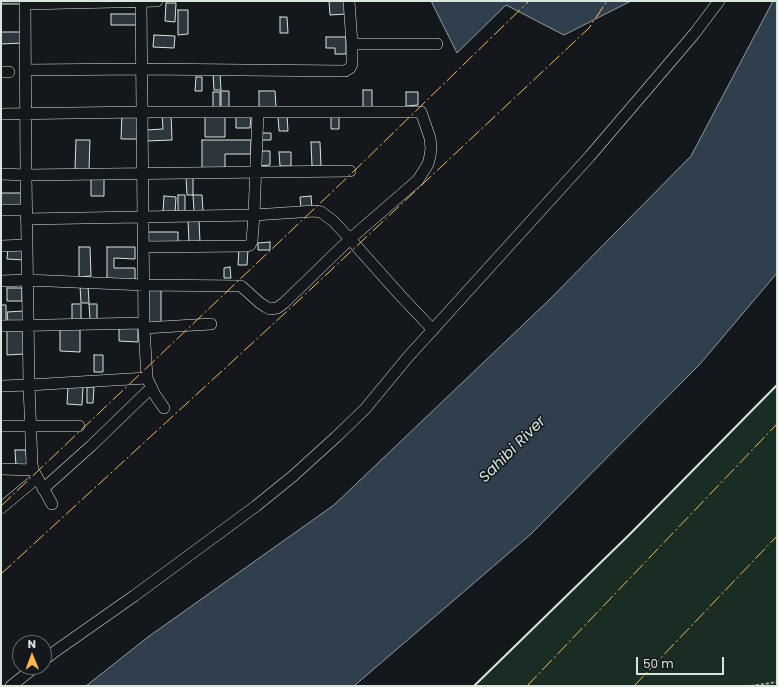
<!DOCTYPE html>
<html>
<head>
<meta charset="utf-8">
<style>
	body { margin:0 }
	#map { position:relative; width:778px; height:687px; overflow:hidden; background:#14181c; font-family:Poppins,sans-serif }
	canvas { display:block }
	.frame { position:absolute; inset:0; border:2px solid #d8e6dc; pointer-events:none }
	.north { position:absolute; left:12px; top:635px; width:40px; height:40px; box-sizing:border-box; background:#14181c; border:1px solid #626a69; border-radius:50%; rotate:359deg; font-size:11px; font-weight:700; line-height:16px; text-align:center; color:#d8e6dc }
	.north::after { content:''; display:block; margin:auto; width:14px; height:18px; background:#ffb74d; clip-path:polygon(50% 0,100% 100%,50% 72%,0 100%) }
	.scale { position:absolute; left:636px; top:657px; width:88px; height:18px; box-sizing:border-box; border:2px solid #d8e6dc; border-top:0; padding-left:5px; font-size:12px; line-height:14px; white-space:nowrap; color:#d8e6dc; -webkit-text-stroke:3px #14181c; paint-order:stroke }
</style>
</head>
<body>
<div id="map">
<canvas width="778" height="687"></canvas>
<div class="frame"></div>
<div class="north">N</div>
<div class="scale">50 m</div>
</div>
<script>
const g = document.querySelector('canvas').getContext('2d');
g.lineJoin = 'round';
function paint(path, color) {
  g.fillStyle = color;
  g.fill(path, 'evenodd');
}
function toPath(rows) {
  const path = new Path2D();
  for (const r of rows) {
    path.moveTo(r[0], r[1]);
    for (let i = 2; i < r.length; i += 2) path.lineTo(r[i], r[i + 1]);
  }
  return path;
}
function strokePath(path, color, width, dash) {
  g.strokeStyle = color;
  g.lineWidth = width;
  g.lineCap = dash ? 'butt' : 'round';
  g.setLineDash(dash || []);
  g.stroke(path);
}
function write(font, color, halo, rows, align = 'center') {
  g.font = font + ' Poppins,sans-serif';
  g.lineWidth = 3;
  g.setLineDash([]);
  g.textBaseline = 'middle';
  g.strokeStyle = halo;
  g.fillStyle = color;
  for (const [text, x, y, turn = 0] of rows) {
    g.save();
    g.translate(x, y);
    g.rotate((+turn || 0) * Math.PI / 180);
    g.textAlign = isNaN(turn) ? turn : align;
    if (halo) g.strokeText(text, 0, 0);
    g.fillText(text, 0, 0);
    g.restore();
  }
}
const green = toPath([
	[777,385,777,686,474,686,631,533,777,385]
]);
paint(green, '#1a2d24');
strokePath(green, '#939e99', 1);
const water = toPath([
	[431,1,631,1,564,35,506,5,457,53,431,1],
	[773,1,777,1,777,273,700,364,531,534,354,686,86,686,148,637,334,505,548,301,691,156,773,1]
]);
paint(water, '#2f3f4d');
strokePath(water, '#939e99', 1);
const building = toPath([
	[1,1,20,1,20,4,1,4,1,1],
	[329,1,345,1,346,14,330,15,329,1],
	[166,3,176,3,175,22,165,21,166,3],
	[178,10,188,10,188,34,178,35,178,10],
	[111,14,136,14,136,25,111,25,111,14],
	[280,17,287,17,288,33,280,33,280,17],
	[1,32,22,32,23,43,1,44,1,32],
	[154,35,175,36,174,48,153,47,154,35],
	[326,37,346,37,346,54,335,54,335,48,326,48,326,37],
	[213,73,220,73,221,90,214,90,213,73],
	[196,77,202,77,202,91,195,91,196,77],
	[363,90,372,90,372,107,363,107,363,90],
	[221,91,229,91,229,109,221,109,221,91],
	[259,91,275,91,276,107,259,108,259,91],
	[213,92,220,92,220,109,213,110,213,92],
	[406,92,418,92,418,105,406,106,406,92],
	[122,114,139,114,139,139,121,139,122,114],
	[162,114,171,114,172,140,146,141,146,130,163,129,162,114],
	[339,114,339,129,331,129,331,115,339,114],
	[205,115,225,116,225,137,205,137,205,115],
	[236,115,251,116,250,128,236,128,236,115],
	[287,115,288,131,279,131,278,116,287,115],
	[260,133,271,133,271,140,259,140,260,133],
	[76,140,90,140,89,170,75,169,76,140],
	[202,140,251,140,251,154,225,154,225,172,202,172,202,140],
	[311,142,320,142,321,166,312,166,311,142],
	[258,151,270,151,270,165,258,166,258,151],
	[279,152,291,152,291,166,280,166,279,152],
	[193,176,193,195,187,195,186,177,193,176],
	[91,179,104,179,104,196,91,196,91,179],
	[1,193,22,193,22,209,1,209,1,193],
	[178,195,185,195,185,214,178,214,178,195],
	[193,195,202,195,203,211,194,211,193,195],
	[164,196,176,197,175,213,163,212,164,196],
	[311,196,312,208,301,209,300,197,311,196],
	[199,219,200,243,189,243,188,220,199,219],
	[144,232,178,232,178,244,144,244,144,232],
	[270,242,270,250,258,250,258,243,270,242],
	[8,247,25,248,24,260,7,259,8,247],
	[79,247,90,247,91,276,79,277,79,247],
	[107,247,135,247,135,259,114,258,114,268,135,268,135,280,107,280,107,247],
	[239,249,248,249,247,265,238,265,239,249],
	[230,267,231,278,224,278,224,268,230,267],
	[80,285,88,285,89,303,81,303,80,285],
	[7,288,22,288,22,301,7,301,7,288],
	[146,289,161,289,161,324,146,324,146,289],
	[72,304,81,304,81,320,72,320,72,304],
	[89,304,97,304,97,320,90,320,89,304],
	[1,305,6,305,6,322,1,322,1,305],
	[24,311,24,322,8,322,7,312,24,311],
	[60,327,80,327,80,352,60,351,60,327],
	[119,327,138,327,138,342,119,341,119,327],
	[23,329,24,354,7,355,7,330,23,329],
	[94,355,103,355,103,372,94,372,94,355],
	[68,386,83,387,82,405,67,404,68,386],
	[87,387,94,387,93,403,87,403,87,387],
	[15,450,26,450,27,465,16,466,15,450]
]);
paint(building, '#2c363c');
strokePath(building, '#d8e6dc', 1);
const street = toPath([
	[25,1,26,175,29,385,32,464,33,470,52,504],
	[141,1,144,328,147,378,155,395,164,408],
	[25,4,157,1],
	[352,44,437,44],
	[25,70,142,69,345,71,350,68,352,64,352,44,349,1],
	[1,72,9,72],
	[1,114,142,112,421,112,430,138,431,148,430,156,428,164,418,180,350,239,284,303,277,308,270,309,266,307,260,303,241,286,144,285,27,280,1,281],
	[1,174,26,175,350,171],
	[1,210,27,210],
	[26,219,254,215,315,211,321,212,333,221,350,239,399,294,433,330],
	[1,246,27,245],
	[143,247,247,246,250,245,252,241,254,215,258,112],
	[1,326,144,323],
	[144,328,211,324],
	[1,386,29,385,147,378],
	[1,426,79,426],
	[1,469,33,470],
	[43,489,91,446,151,388],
	[1,508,37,478],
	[44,660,57,650,134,596,256,506,293,476,336,437,365,409,408,357,590,156,695,33,719,1],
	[11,686,35,667]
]);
strokePath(street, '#d8e6dc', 12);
strokePath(toPath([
	[751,686,777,682]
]), '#9da8a2', 2, [3, 2]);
strokePath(street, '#14181c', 11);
strokePath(toPath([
	[474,686,631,533,777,385]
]), '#d8e6dc', 2);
strokePath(toPath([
	[1,506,354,171,529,1],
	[1,574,296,303,589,28,607,1],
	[527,686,777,424],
	[634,686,777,536]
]), '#ffb74d', 1, [14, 3, 2, 3]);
write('italic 15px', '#d8e6dc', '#14181c', [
	["Sahibi River",513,450,-45]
]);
</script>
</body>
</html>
